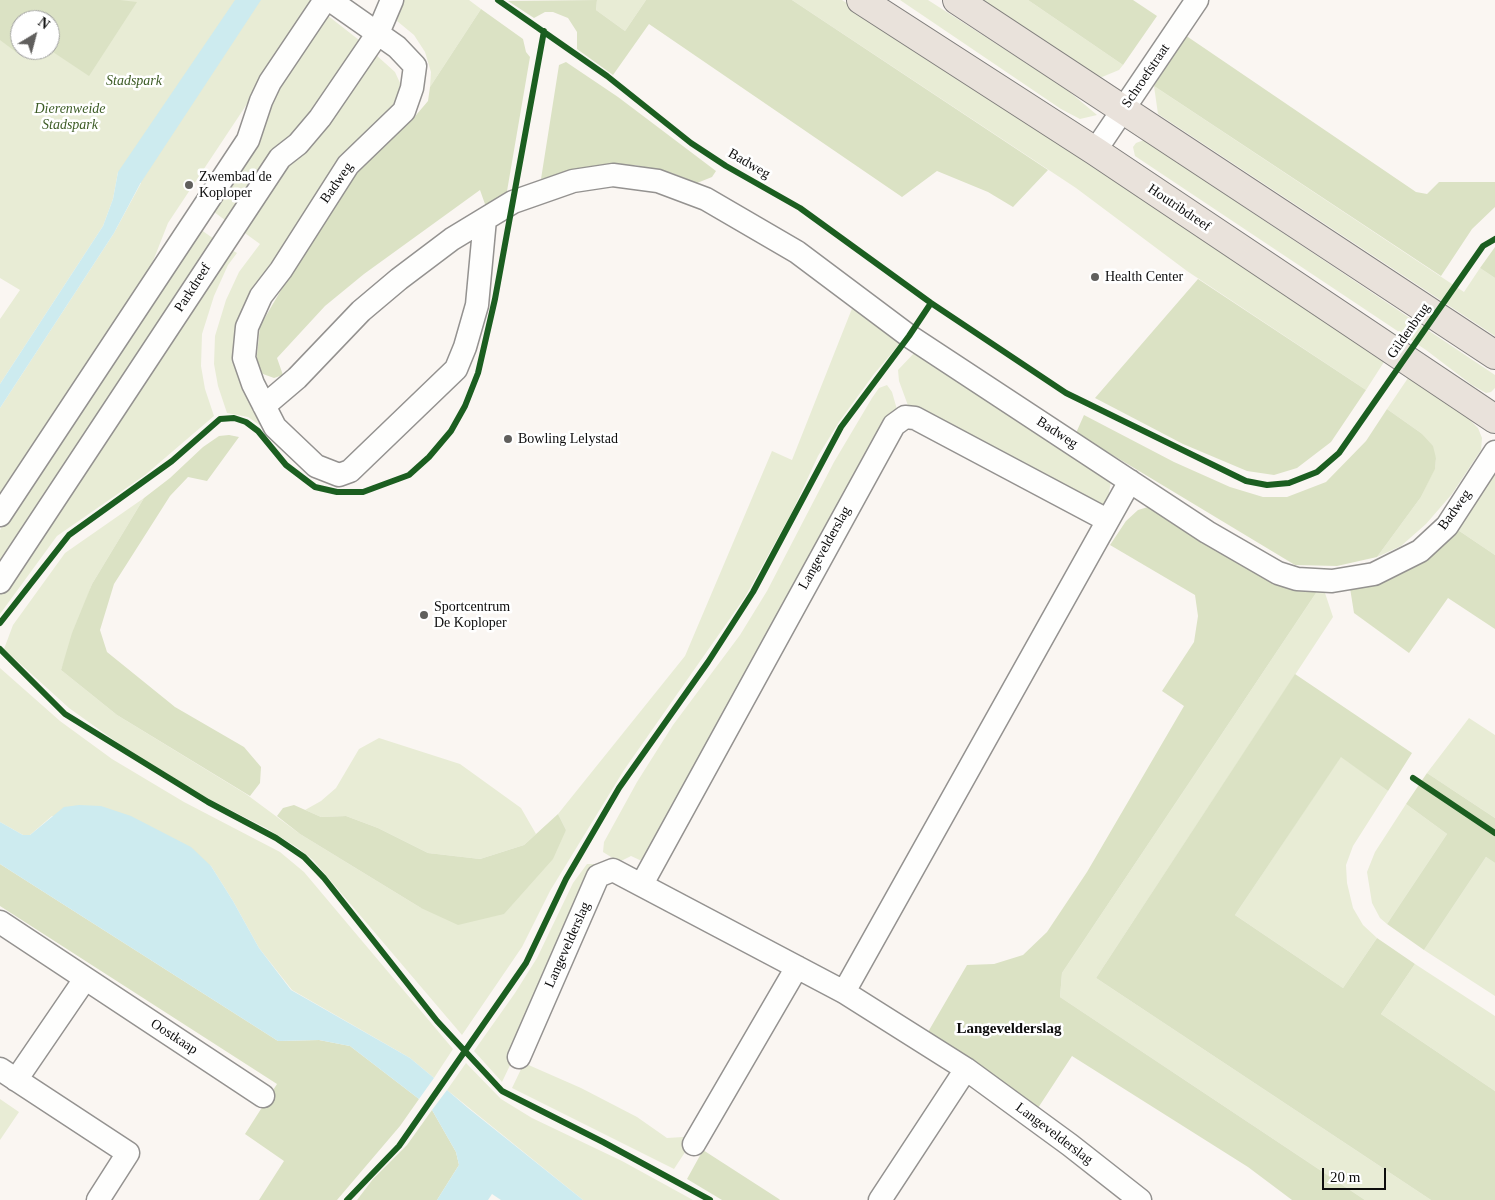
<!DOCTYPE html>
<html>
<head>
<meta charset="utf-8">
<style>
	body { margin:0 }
	#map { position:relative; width:1495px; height:1200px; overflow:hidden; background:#faf6f2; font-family:"Times New Roman",serif }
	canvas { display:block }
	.north { position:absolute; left:10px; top:10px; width:50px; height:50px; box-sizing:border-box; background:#fff; border:1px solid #9e9e9e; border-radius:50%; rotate:37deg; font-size:14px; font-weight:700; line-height:20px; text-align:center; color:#0d0d0d }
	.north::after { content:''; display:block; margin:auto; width:18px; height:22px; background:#605f5d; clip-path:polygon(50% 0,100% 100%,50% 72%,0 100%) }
	.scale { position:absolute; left:1322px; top:1168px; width:64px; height:22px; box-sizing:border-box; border:2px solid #0d0d0d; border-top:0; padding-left:6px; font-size:15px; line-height:18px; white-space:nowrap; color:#0d0d0d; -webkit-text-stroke:4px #fff; paint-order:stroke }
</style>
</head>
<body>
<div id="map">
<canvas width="1495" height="1200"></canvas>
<div class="north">N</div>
<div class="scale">20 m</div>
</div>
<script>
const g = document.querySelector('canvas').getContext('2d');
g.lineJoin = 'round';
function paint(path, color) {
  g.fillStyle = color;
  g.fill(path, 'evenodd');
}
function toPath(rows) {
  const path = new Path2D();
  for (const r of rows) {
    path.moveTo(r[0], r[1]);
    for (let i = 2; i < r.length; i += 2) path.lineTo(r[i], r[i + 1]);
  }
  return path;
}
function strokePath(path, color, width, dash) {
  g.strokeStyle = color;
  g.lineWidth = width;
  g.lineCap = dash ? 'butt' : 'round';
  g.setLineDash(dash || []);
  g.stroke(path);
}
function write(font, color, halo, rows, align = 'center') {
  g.font = font + ' "Times New Roman",serif';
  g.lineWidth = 5;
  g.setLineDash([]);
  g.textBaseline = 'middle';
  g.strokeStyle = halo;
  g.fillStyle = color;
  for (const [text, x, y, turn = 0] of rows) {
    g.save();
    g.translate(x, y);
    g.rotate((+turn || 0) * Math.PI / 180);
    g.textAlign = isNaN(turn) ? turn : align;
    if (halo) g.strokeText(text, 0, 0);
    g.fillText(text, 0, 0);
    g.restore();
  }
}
paint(toPath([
	[0,0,316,0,168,223,146,279,0,501,0,408,114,233,141,183,118,172,113,199,103,226,0,384,0,319,20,290,0,278],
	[20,20,50,20,50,50,20,50],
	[403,0,469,0,481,9,430,87,431,72,425,52,414,35,397,21],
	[597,0,646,0,625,31,596,10],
	[792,0,842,0,909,42,1384,362,1366,390,1187,271,1076,188],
	[900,0,928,0,1065,88,1097,115,1080,119,1061,109],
	[978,0,1028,0,1123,65,1119,70,1102,77,1088,74],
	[327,15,359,40,349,66,229,223,210,209,270,99],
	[375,54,395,72,400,83,400,98,358,139,329,174,261,282,238,352,241,383,251,405,261,416,269,417,261,426,248,417,227,413,218,386,214,364,215,336,226,300,239,272,260,244,242,231,281,174,308,145],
	[1154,86,1464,292,1480,268,1495,278,1495,336,1158,114],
	[1144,140,1495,375,1495,388,1491,392,1486,393,1472,385,1426,350,1135,156,1133,147,1136,143],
	[197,227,217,241,0,570,0,530],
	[230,249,237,253,228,265,214,296,202,334,201,366,205,389,214,416,145,475,57,536,0,614,0,595],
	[853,306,902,341,874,374,839,422,818,456,792,512,745,597,624,770,550,891,522,947,462,1035,313,860,298,848,266,828,201,795,118,743,69,708,4,649,13,625,65,553,144,498,92,584,61,670,117,715,246,794,300,834,421,908,566,830,558,814,685,656,772,451,792,460],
	[916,351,968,389,1110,472,1111,480,1108,500,1101,506,910,411,899,381,898,370],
	[1408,378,1468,418,1478,428,1482,438,1481,450,1452,494,1426,524,1401,546,1377,557,1421,497,1435,468,1436,458,1421,433,1387,409],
	[887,385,892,392,898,413,644,862,631,856,619,862,603,852,604,842,637,782,673,725,740,635,767,591,834,462,872,398,879,388],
	[1495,469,1495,555,1452,526],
	[1318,590,1324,590,1333,617,1096,978,1431,1200,1365,1200,1060,997,1062,973],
	[0,668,60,721,112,759,184,802,280,852,304,872,453,1049,434,1078,410,1058,292,990,259,948,233,901,211,866,52,816,30,835,23,835,0,822],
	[1469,718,1495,735,1495,818,1427,773],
	[379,738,460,764,521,808,536,834,524,845,480,859,428,853,378,828,346,816,321,817,305,810,321,801,336,788,359,749],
	[1341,756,1388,791,1353,846,1346,865,1347,883,1353,908,1363,925,1377,938,1343,988,1235,915],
	[1406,804,1447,834,1387,924,1380,918,1372,903,1367,872,1375,852],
	[1486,857,1495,863,1495,996,1424,950],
	[587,864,596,864,600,867,583,884,508,1057,513,1059,502,1082,474,1051,515,993,537,958,573,883],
	[1415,964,1495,1016,1495,1091,1381,1014],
	[466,1063,501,1099,532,1118,622,1161,693,1200,583,1200,447,1090],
	[524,1063,581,1088,637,1117,667,1138,683,1137,691,1143,674,1169,512,1088],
	[0,1099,19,1112,0,1140]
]), '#e8ecd5');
paint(toPath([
	[0,0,120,0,137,2,89,76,50,50,50,20,20,20,20,45,16,52,0,40],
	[597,0,596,10,625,31,646,0,792,0,1048,170,1013,207,988,192,937,171,902,197,649,24,613,75,577,49,577,32,568,18,553,12,545,12,534,18,508,1],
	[1028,0,1133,0,1157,16,1123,65],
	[481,9,523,39,526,52,530,57,506,197,486,207,480,190,364,274,325,306,277,358,283,375,274,378,263,374,256,364,260,326,338,193,383,140,411,121,428,101,430,87],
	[1185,35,1416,192,1427,194,1439,182,1495,182,1495,207,1472,229,1441,276,1154,86],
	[566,62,618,97,716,171,712,177,697,183,672,173,635,165,589,167,541,179,559,65],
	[1495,247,1495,278,1480,268],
	[1198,279,1366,390,1331,442,1297,468,1274,475,1247,471,1183,444,1095,398],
	[1387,409,1421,433,1433,446,1436,458,1435,469,1421,497,1377,557,1337,566,1295,565,1076,433,1084,415,1174,462,1230,487,1263,497,1287,497,1326,482,1366,441],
	[229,435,239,437,207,481,188,477,170,496,114,584,100,630,107,652,175,707,244,747,261,767,260,783,250,796,117,715,61,670,72,633,92,584,144,498,170,478,203,447,219,436],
	[1158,504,1318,590,1062,973,1060,997,1365,1200,1292,1200,1248,1167,1072,1056,1038,1108,998,1078,928,1032,967,965,994,964,1023,955,1047,932,1087,872,1184,706,1162,691,1194,642,1198,616,1195,595,1110,545,1126,521,1138,510],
	[1452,526,1495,555,1495,629,1448,598,1409,653,1354,613,1350,588],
	[1295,674,1412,753,1388,791,1341,757,1235,915,1343,988,1377,938,1415,964,1381,1014,1495,1091,1495,1200,1431,1200,1096,978],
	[1427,773,1495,818,1495,863,1486,857,1424,950,1387,924,1447,834,1406,804],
	[294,805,321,817,346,816,378,828,428,853,480,859,524,845,558,814,566,830,553,859,504,914,458,925,421,908,300,834,277,816,283,808],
	[0,864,278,1041,319,1040,350,1046,419,1099,400,1126,337,1200,259,1200,284,1161,245,1134,277,1084,0,906],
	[432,1110,456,1152,459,1165,437,1200,357,1200,373,1179,407,1145],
	[703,1150,779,1199,780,1200,722,1200,687,1179]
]), '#dbe2c4');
paint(toPath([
	[235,0,261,0,140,184,114,233,0,408,0,384,103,226,113,199,118,172],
	[79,805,101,806,131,816,191,847,211,866,233,901,259,948,291,990,410,1058,434,1078,419,1099,350,1046,319,1040,278,1041,0,864,0,822,23,835,30,835,64,807],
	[447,1090,468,1108,583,1200,501,1200,492,1194,488,1200,437,1200,459,1165,456,1152,432,1110]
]), '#cdebef');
const minor = toPath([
	[330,0,397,47,415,66,412,88,404,111,348,165,281,270,261,296,247,327,244,358,253,384,275,427,316,466,339,475,350,471,456,369,465,347,477,305,485,219],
	[1095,151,1197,0],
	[264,406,297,378,361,311,399,279,452,239,513,202,573,181,613,175,658,181,706,199,797,252,909,336,1207,532,1278,573,1297,579,1332,581,1374,574,1420,551,1447,526,1495,452],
	[0,515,248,140,261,101,270,82,325,0],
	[0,582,280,158,298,144,320,118,378,33,392,0],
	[642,884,894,425,905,417,915,418,1107,520],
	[0,922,263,1096],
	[844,992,1130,481],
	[519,1057,598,876,613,870,844,992,966,1069,1070,1145,1140,1200],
	[0,1069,128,1153,98,1200],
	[16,1080,85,979],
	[694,1144,797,967],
	[880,1200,966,1069]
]);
const major = toPath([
	[861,0,1095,151,1495,419],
	[957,0,1495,355]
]);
strokePath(minor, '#949290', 25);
strokePath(major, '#817f7d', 30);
strokePath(minor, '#fefefd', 22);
strokePath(major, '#e9e2db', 28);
strokePath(toPath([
	[498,0,607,76,691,143,726,166,800,208,931,303,1066,393,1246,481,1267,485,1289,483,1317,472,1339,453,1483,246,1495,239],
	[0,623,69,535,172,461,220,419,234,418,246,422,258,431,286,465,315,487,337,492,363,492,409,475,429,457,451,431,465,406,478,373,495,299,544,31],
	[0,649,65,714,208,802,276,838,304,857,324,878,437,1021,502,1091,603,1142,710,1200],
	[1413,778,1495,833],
	[347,1200,399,1146,526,963,566,879,619,788,708,662,753,592,841,427,909,336,931,303]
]), '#1b5e20', 6);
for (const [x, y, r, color] of [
	[189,185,5,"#605f5d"],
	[1095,277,5,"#605f5d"],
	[508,439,5,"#605f5d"],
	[424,615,5,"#605f5d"]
]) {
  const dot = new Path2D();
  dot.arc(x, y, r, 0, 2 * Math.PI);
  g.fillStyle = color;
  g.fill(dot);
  strokePath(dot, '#fff', 2);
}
write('14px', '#0d0d0d', '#fff', [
	["Schroefstraat",1146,76,-56],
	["Badweg",749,164,30],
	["Badweg",337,183,-55],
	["Houtribdreef",1179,208,34],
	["Parkdreef",193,288,-57],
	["Gildenbrug",1409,331,-55],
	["Badweg",1057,433,33],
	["Badweg",1455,510,-54],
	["Langevelderslag",825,548,-61],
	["Langevelderslag",568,945,-66],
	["Oostkaap",174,1037,33],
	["Langevelderslag",1054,1134,37]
]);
write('italic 14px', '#3d5c26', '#fff', [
	["Stadspark",134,81],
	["Dierenweide",70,109],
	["Stadspark",70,125]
]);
write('14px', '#0d0d0d', '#fff', [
	["Zwembad de",199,177],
	["Koploper",199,193],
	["Health Center",1105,277],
	["Bowling Lelystad",518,439],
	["Sportcentrum",434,607],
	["De Koploper",434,623]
], 'left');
write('bold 15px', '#0d0d0d', '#fff', [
	["Langevelderslag",1009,1029]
]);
</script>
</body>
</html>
